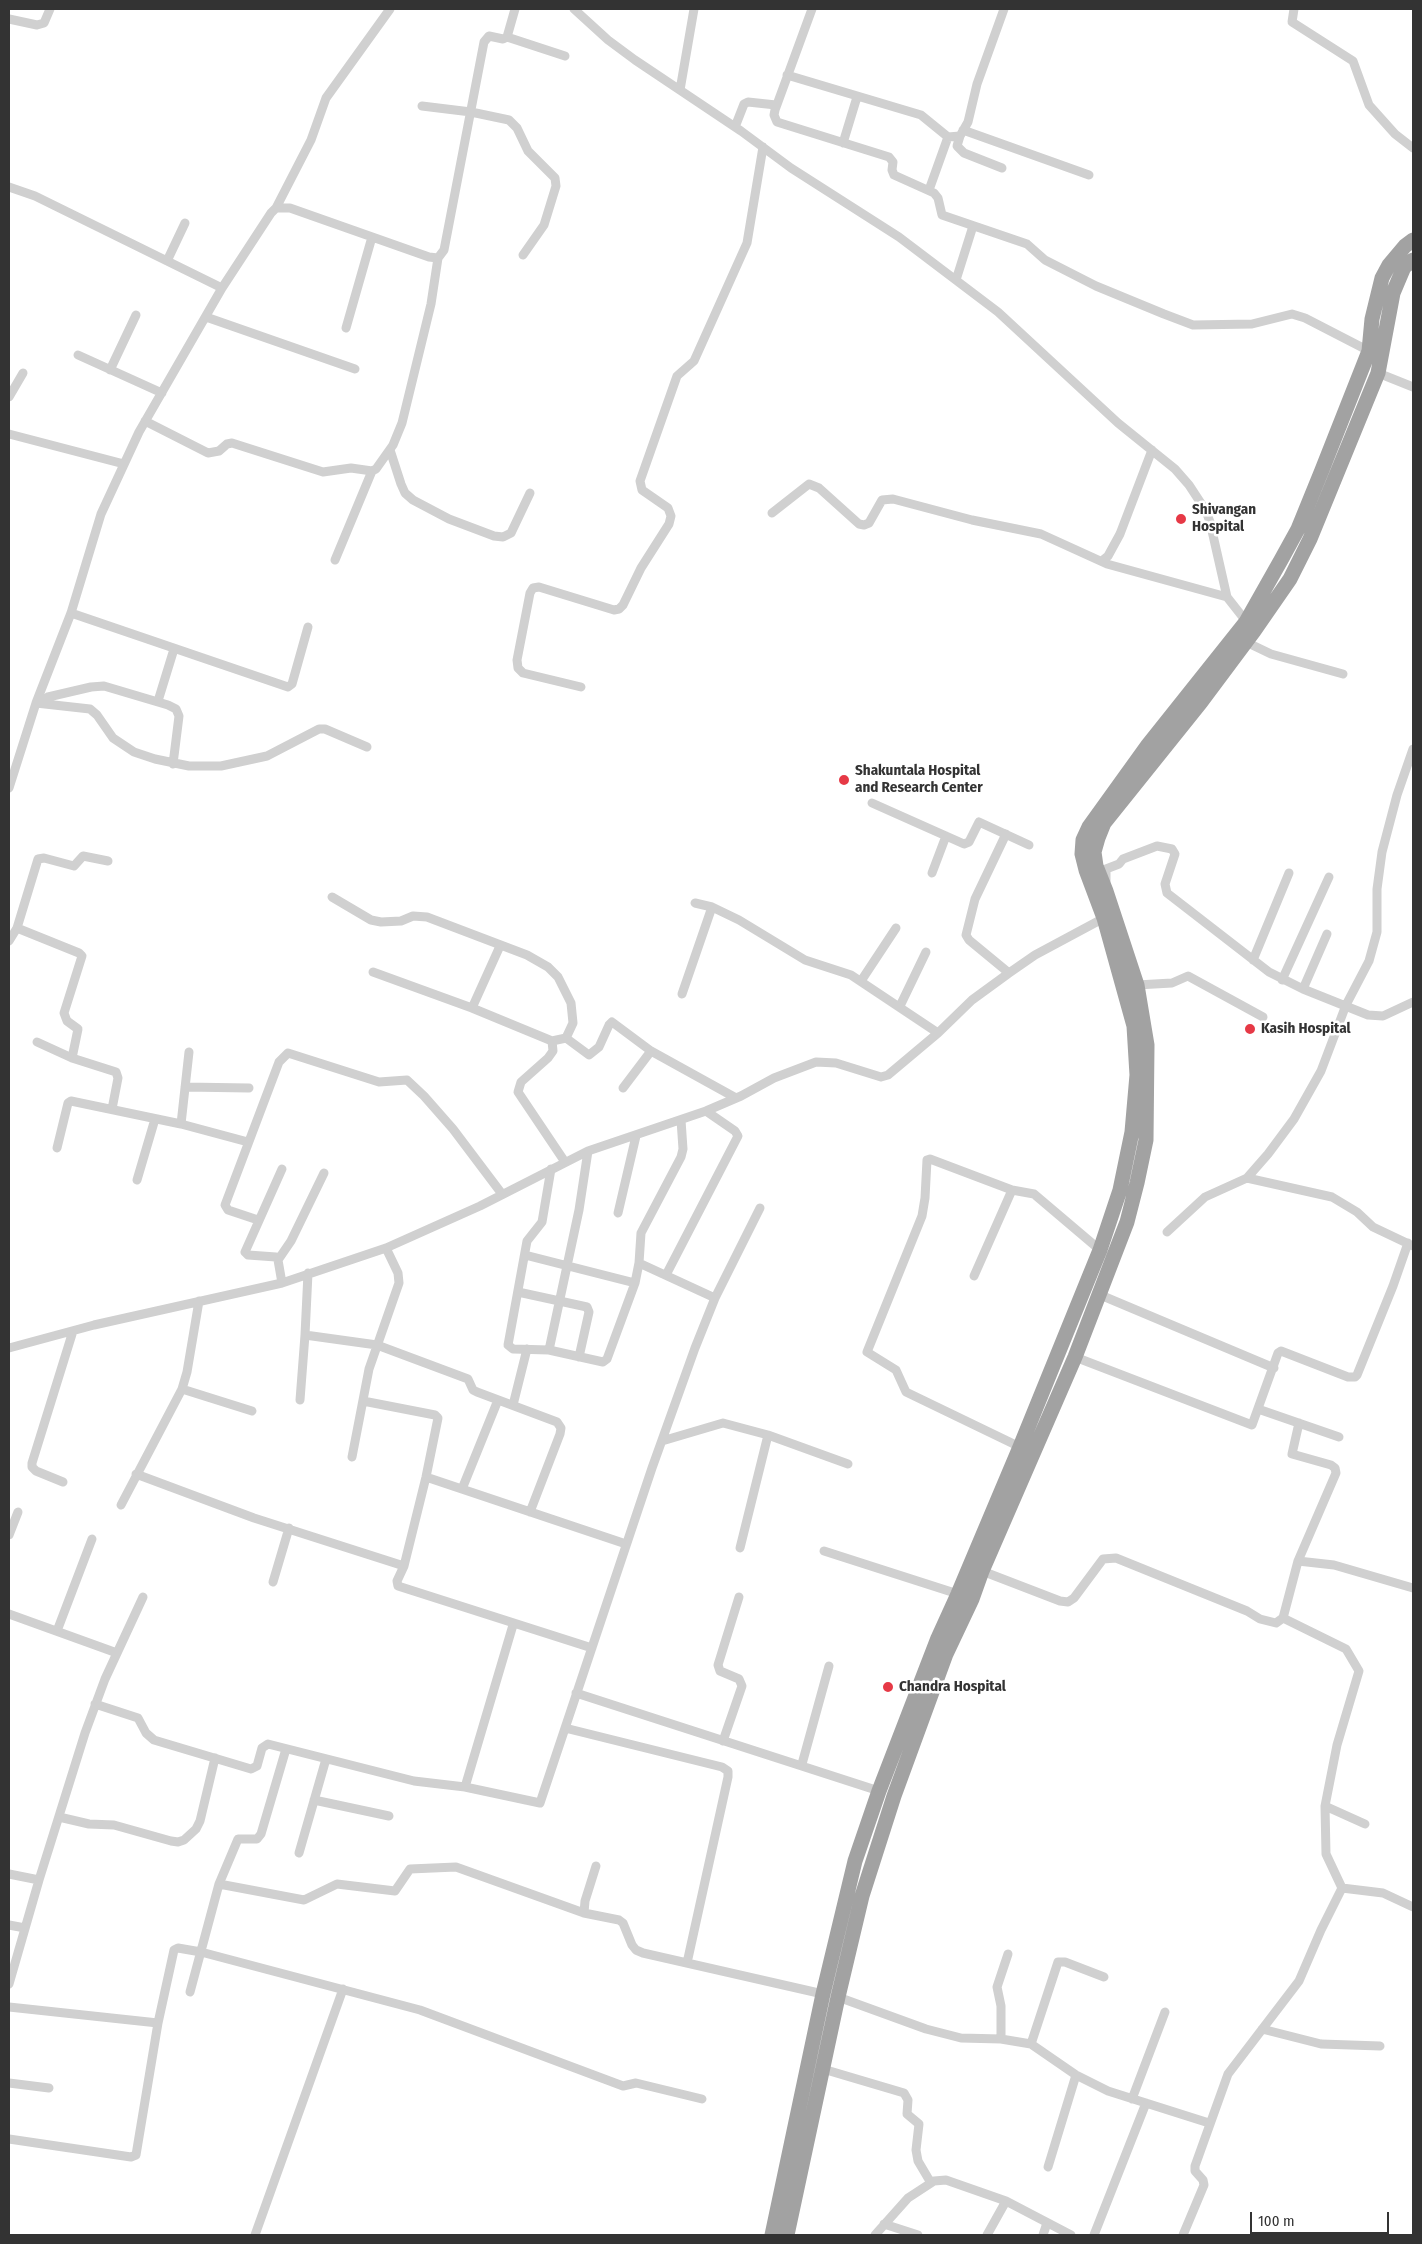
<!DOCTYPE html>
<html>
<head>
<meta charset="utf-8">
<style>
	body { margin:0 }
	#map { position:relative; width:1422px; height:2244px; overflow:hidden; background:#fff; font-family:"Fira Sans Condensed",sans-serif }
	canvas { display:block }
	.frame { position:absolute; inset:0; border:10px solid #333; pointer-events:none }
	.scale { position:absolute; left:1250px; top:2212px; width:139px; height:22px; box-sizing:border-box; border:2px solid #333; border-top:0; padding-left:6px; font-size:15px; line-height:18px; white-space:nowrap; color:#333; -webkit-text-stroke:4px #fff; paint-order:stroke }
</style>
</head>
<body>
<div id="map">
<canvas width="1422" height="2244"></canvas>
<div class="frame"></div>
<div class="scale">100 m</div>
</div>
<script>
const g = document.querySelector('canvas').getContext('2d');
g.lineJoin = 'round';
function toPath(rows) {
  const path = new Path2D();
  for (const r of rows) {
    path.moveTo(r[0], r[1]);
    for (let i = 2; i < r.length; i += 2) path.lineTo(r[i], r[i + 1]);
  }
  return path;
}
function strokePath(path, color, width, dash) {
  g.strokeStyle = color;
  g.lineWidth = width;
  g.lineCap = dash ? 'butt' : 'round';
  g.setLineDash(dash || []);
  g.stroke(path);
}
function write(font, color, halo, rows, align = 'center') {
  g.font = font + ' "Fira Sans Condensed",sans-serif';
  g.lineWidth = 5;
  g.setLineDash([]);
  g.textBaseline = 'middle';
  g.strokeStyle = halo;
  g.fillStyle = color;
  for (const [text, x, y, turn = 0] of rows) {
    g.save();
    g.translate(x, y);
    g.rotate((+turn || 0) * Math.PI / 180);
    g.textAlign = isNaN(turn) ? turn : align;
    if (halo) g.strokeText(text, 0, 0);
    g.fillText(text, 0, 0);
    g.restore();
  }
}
strokePath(toPath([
	[574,9,608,40,635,60,741,131,791,168,899,237,998,312,1118,423,1175,469,1189,485,1206,511,1210,522,1227,597,1249,625],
	[812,9,775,110,774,115,777,122,889,157,893,162,892,170,894,175,934,193,938,198,942,215,1027,244,1045,260,1096,286,1164,314,1193,325,1252,324,1292,314,1305,318,1369,351],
	[1294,9,1292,22,1353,61,1369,105,1395,134,1413,148],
	[9,19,37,25,44,23,50,9],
	[507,37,565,56],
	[787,75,921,115,948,137],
	[680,90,694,9],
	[422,106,471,112,509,120,517,128,528,151,555,178,556,186,544,225,523,255],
	[735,127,744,104,748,102,776,105],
	[963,130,1089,175],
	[960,136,957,146,964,153,1002,168],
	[843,143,857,97],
	[9,187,35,196,222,288],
	[929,190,948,137,960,136,968,122,977,84,1004,9],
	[276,208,311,140,326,98,390,9],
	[167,261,185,223],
	[956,280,973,226],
	[206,317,355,369],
	[346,328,372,237],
	[78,355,162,393],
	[110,370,136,315],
	[1378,373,1413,387],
	[9,397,23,373],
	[145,421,208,453,219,451,227,444,232,443,323,472,351,468,372,471,376,469,393,445,402,423,431,304,438,258],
	[9,434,124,464],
	[390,450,401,484,405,493,413,500,449,519,494,536,503,537,511,533,530,493],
	[772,513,809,484,819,488,859,524,864,525,869,523,882,500,893,499,972,520,1041,534,1107,564,1227,597],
	[335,560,372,471],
	[1103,560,1108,556,1120,534,1152,450],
	[71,613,288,687,292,684,308,627],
	[1246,642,1271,654,1343,674],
	[581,687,523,673,518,668,517,660,530,593,533,588,539,587,614,610,619,609,623,605,641,568,669,524,671,516,668,508,642,490,640,481,677,376,694,361,747,243,763,147],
	[158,701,174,649],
	[36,703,90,709,97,715,113,738,134,752,155,759,189,766,221,766,267,756,319,729,325,729,367,747],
	[41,703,48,697,91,687,104,686,168,705,176,709,179,716,173,764],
	[9,788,36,703,71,613,101,514,139,432,222,288,271,213,276,208,290,208,429,257,438,258,444,250,484,42,489,36,503,39,507,37,515,9],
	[872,803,964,844,969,842,979,822,1029,845],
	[1006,834,975,899,966,935,969,940,1009,973],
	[932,873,946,836],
	[1106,881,1106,869,1119,864,1123,859,1157,846,1172,849,1175,854,1165,884,1167,893,1269,972,1303,989,1368,1015,1383,1016,1413,1002],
	[332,897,371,920,381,922,401,921,413,916,427,917,527,955,548,967,558,977,571,1003,573,1023,566,1038],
	[695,903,712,907,739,920,805,960,851,975,938,1033],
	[17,928,79,953,82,956,64,1013,67,1021,78,1029,72,1058],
	[9,941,17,928,38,859,44,858,74,866,83,856,108,861],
	[1253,960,1289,873],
	[373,972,472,1008,552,1041,553,1051,548,1058,521,1082,518,1092,565,1162],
	[1282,980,1329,877],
	[861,981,896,928],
	[1137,985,1172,983,1188,976,1263,1017],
	[1303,989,1327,934],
	[682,994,712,907],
	[900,1006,926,952],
	[472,1008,500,946],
	[552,1041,566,1038,589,1055,599,1047,609,1025,612,1022,651,1051,736,1098],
	[37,1042,72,1058,116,1072,118,1078,112,1109],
	[185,1087,249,1088],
	[623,1088,651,1051],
	[181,1124,189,1052],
	[57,1148,68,1103,71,1101,181,1124,248,1142],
	[282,1169,245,1252,248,1255,276,1257,278,1260,282,1283],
	[551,1169,542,1222,527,1241,508,1345,513,1349,549,1350,603,1362,607,1359,635,1283,639,1263,641,1233,681,1157,683,1149,681,1120],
	[1247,1178,1268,1154,1294,1119,1321,1071,1346,1005,1369,961,1377,932,1377,889,1382,852,1397,795,1413,749],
	[137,1180,155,1119],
	[1012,1190,930,1159,927,1160,925,1198,922,1216,867,1352,896,1370,906,1392,1020,1447],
	[618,1213,636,1136],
	[258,1220,228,1210,225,1205,279,1062,288,1053,379,1082,407,1080,424,1096,453,1129,502,1194],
	[1167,1232,1205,1197,1247,1178,1332,1197,1357,1212,1373,1227,1413,1246],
	[525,1255,635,1283],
	[278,1260,291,1241,324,1173],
	[639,1263,715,1298],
	[308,1273,305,1335,377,1345,468,1379,473,1390,477,1392,557,1422,561,1428,560,1434,530,1512],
	[666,1275,738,1136,735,1131,706,1111],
	[974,1276,1012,1190,1034,1194,1100,1250],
	[518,1292,587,1307,589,1312,579,1357],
	[1098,1294,1274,1368],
	[9,1348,94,1325,282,1283,386,1248,480,1206,588,1151,706,1111,741,1096,774,1078,816,1062,836,1063,881,1077,888,1075,938,1033,972,1000,1009,973,1035,955,1104,918],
	[549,1350,579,1210,588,1151],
	[1075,1357,1252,1425,1278,1353,1281,1351,1348,1377,1355,1377,1357,1375,1393,1286,1408,1243],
	[182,1389,252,1411],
	[300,1400,305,1335],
	[363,1401,435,1415,438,1418,426,1477,404,1566,397,1581,398,1586,592,1648],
	[513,1405,527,1349],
	[1258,1409,1339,1437],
	[662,1441,723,1423,768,1435,848,1464],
	[352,1457,369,1369,399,1283,398,1273,386,1248],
	[136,1474,254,1518,404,1566],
	[426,1477,626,1544],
	[63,1482,36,1471,32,1467,32,1463,73,1331],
	[462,1489,498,1400],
	[121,1505,182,1389,187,1372,199,1301],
	[9,1535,18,1512],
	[740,1548,768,1435],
	[824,1551,958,1594],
	[1298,1561,1334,1565,1413,1588],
	[982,1571,1060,1601,1068,1602,1074,1598,1103,1559,1116,1558,1247,1611,1260,1619,1276,1623,1283,1618,1298,1561,1336,1473,1335,1468,1331,1465,1292,1454,1299,1423],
	[273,1582,289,1528],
	[9,1614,117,1653],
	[1283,1618,1346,1649,1359,1671,1337,1745,1325,1806,1326,1854,1342,1888,1383,1893,1413,1907],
	[57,1631,92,1539],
	[576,1693,879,1791],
	[95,1704,138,1718,146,1733,154,1740,251,1769,257,1766,262,1748,268,1744,414,1781,465,1787,540,1803,652,1468,695,1348,715,1298,760,1208],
	[565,1728,722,1767,728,1771,728,1777,687,1963],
	[723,1741,742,1686,739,1679,720,1671,718,1665,739,1597],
	[802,1764,829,1666],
	[465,1787,513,1625],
	[314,1800,389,1816],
	[1325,1806,1365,1824],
	[59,1817,89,1824,114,1825,171,1841,178,1842,184,1840,196,1829,200,1821,215,1758],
	[299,1853,326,1759],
	[596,1866,585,1901,584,1913,619,1920,623,1923,632,1945,636,1950,643,1953,823,1994],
	[9,1874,39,1880],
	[219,1884,304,1900,337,1884,395,1891,410,1869,456,1867,584,1913],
	[9,1925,25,1928],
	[9,1984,39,1880,85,1733,105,1679,143,1597],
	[190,1992,219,1884,238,1839,257,1839,261,1834,286,1749],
	[838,1997,926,2029,961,2038,1001,2039,1031,2044,1076,2075,1108,2091,1209,2123],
	[9,2007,158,2023],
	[1262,2029,1321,2044,1380,2046],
	[1001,2039,1001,2006,997,1987,1008,1954],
	[1031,2044,1058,1962,1065,1962,1104,1977],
	[823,2069,904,2093,908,2100,907,2114,919,2124,916,2150,918,2161,931,2183],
	[9,2083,49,2088],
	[1132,2099,1165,2012],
	[9,2139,131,2157,136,2155,158,2023,174,1950,178,1948,201,1952,420,2010,623,2086,636,2083,702,2099],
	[1048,2167,1076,2075],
	[884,2224,918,2235],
	[255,2235,343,1989],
	[875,2235,908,2198,934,2181,946,2180,1006,2201,1071,2235],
	[987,2235,1006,2201],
	[1043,2235,1047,2223],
	[1094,2235,1146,2103],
	[1183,2235,1204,2185,1203,2180,1195,2171,1195,2166,1228,2074,1299,1981,1321,1930,1342,1888]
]), '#d0d0d0', 9);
strokePath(toPath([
	[772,2235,823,1994,855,1861,879,1791,938,1638,958,1594,1020,1447,1100,1250,1120,1190,1132,1132,1137,1075,1134,1026,1104,918,1086,870,1082,854,1083,840,1089,827,1148,745,1246,622,1281,560,1298,529,1322,470,1369,351,1372,319,1382,278,1389,265,1405,246,1413,240],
	[787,2235,838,1997,862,1896,894,1796,946,1654,972,1599,982,1571,1075,1357,1127,1222,1137,1183,1146,1140,1147,1045,1137,985,1106,891,1096,866,1094,852,1098,838,1104,823,1201,702,1254,631,1290,579,1310,539,1378,373,1393,293,1404,267,1413,260]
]), '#a2a2a2', 15);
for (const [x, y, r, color] of [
	[1181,519,6,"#e63946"],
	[844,780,6,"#e63946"],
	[1250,1029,6,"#e63946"],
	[888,1687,6,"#e63946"]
]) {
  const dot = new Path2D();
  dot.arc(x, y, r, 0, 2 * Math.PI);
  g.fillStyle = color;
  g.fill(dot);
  strokePath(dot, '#fff', 2);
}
write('bold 15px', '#333', '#fff', [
	["Shivangan",1192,510],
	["Hospital",1192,527],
	["Shakuntala Hospital",855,771],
	["and Research Center",855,788],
	["Kasih Hospital",1261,1029],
	["Chandra Hospital",899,1687]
], 'left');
</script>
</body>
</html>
